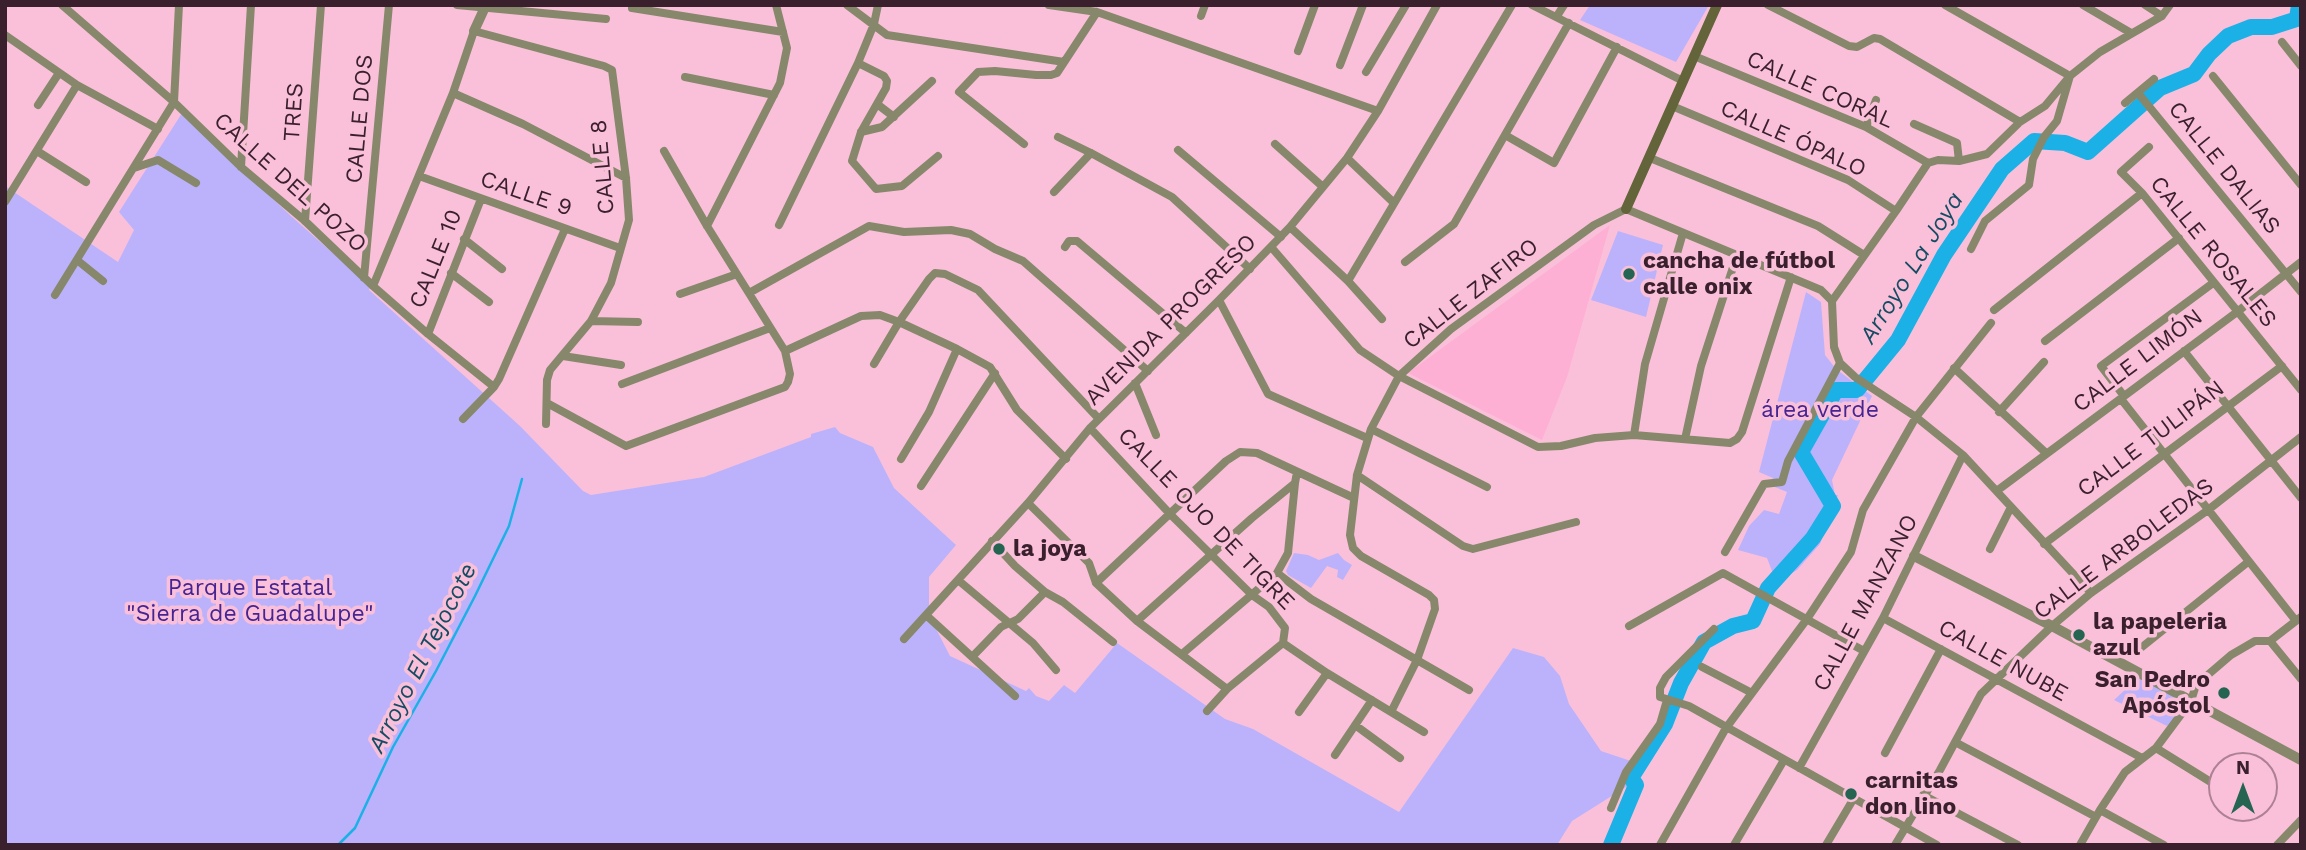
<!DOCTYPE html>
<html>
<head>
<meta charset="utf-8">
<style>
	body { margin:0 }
	#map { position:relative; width:2306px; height:850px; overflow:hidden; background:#fac0da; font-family:"Work Sans",sans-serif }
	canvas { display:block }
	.frame { position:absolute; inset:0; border:7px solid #3a1f2c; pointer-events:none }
	.north { position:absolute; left:2208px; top:752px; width:70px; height:70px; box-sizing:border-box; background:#fac0da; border:2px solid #ad8094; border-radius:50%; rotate:0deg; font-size:19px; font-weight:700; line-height:28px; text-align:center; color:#3a1f2c }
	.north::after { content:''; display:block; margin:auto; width:24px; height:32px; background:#256451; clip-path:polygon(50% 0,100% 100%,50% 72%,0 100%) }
</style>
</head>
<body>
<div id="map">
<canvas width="2306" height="850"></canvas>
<div class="frame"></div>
<div class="north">N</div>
</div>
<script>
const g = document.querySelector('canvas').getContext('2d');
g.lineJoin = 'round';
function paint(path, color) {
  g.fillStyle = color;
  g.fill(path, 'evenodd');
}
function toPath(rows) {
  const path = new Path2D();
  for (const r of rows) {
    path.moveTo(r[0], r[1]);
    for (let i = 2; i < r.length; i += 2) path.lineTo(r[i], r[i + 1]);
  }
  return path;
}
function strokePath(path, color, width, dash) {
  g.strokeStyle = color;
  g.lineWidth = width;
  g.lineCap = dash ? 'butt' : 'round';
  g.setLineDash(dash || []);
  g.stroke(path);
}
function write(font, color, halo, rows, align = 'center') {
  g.font = font + ' "Work Sans",sans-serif';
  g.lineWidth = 7;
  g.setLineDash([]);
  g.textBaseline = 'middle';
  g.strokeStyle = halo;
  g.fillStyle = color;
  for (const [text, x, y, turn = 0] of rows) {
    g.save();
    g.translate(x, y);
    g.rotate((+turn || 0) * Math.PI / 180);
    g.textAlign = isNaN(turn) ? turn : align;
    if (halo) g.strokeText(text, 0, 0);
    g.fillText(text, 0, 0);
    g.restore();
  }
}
paint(toPath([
	[1610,225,1567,377,1542,440,1408,373]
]), '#feafd4');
paint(toPath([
	[1590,5,1709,5,1676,62,1580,20],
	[182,113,291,216,370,286,369,290,520,426,583,491,591,495,704,477,811,437,811,434,835,427,840,433,873,447,894,488,956,545,929,577,929,615,950,656,1026,691,1029,688,1036,696,1049,701,1064,685,1075,693,1117,643,1225,719,1253,729,1399,812,1513,648,1544,657,1560,676,1569,704,1601,751,1640,764,1634,782,1572,821,1557,845,5,845,5,186,118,262,134,230,119,212],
	[1618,231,1663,245,1646,317,1591,300],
	[1806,292,1821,302,1825,355,1836,369,1872,396,1832,480,1835,495,1838,495,1820,544,1797,570,1779,581,1772,571,1767,558,1738,550,1749,526,1764,510,1779,514,1787,492,1770,485,1773,478,1759,472],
	[1294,553,1308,555,1319,560,1338,553,1344,560,1352,565,1343,580,1337,577,1338,570,1327,566,1311,588,1288,575,1286,571],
	[2141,675,2193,704,2167,726,2114,700]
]), '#bcb2fb');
strokePath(toPath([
	[338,845,355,828,393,747,436,671,475,596,509,526,522,479]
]), '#1bb0e6', 2.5);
strokePath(toPath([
	[1611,845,1636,785,1631,778,1665,724,1681,683,1704,642,1733,626,1753,621,1768,588,1813,538,1833,506,1801,452,1836,390,1857,390,1898,340,1944,255,2002,169,2034,141,2065,143,2088,152,2160,88,2194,74,2209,54,2228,36,2251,27,2272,27,2297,19,2299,5]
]), '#1bb0e6', 16);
strokePath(toPath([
	[62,5,174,102,241,167,305,221,373,286,428,334,494,387],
	[457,5,606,19],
	[847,5,887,35,1064,62],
	[1049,5,1097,12,1378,111],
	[1532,5,1683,81],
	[1768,5,1849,46,1857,47,1874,38,1880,39,2020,122],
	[1945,5,2070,76,2057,121,2044,137,2033,159,2029,185,1985,221,1971,249],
	[2083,5,2131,33],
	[2145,5,2162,16],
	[632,8,783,32],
	[1201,16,1205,5],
	[1557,16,1564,5],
	[5,35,77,85,158,129],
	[2282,42,2301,66],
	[1298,51,1315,5],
	[1694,56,1866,127,1928,163],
	[858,63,884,76,887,81,886,88,861,132,852,161,876,189,902,186,938,156],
	[1340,65,1363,5],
	[1366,72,1406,5],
	[2213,76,2301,185],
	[685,77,774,95],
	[453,93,523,124,626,178],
	[2138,93,2301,292],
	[2125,103,2154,79],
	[877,104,894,117],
	[38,105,59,73],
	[1672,106,1848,180,1896,211],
	[1914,124,1957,143,1959,161],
	[1866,127,1876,100],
	[861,132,882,127,932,81],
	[1505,135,1554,163,1617,47],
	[1058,137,1091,153,1172,197,1250,269],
	[1024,144,959,92,978,72,995,71,1036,75,1051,75,1057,73,1097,12],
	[1275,144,1323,187],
	[2149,147,2121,172,2142,193,2301,390],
	[1178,150,1281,237],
	[37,151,86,182],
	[1347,158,1394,203],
	[1650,158,1818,226,1864,255],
	[241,167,251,5],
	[134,168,158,160,196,183],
	[419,176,620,248],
	[1054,192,1091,153],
	[5,202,77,85],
	[305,221,321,5],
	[779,225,858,63,874,24,878,5],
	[707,226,780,83,787,48,776,5],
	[1290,227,1348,281,1382,319],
	[464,239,502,269],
	[1065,247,1069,241,1077,241,1186,333],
	[1272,248,1360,350,1399,376,1538,447,1561,446,1595,438,1634,435,1730,443,1737,439,1742,432,1791,277],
	[77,260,103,281],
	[1405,262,1454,224,1569,23],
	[451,273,489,302],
	[364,278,389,5],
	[1348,281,1512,5],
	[373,286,453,93,474,31,604,66,612,70,626,178,629,220,611,283,591,321,550,370,547,380,546,424],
	[749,293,869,226,904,232,951,230,970,234,995,249,1023,261,1148,371],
	[680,294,737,274],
	[55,295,174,102,179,5],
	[1219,300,1268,394,1367,438],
	[1832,301,1896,211,1928,163,1938,160,1959,161,1987,154,2020,122,2045,106,2070,76,2100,52,2162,16,2170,5],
	[1994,310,2142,193],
	[591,321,638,322],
	[428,334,481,199],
	[2045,341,2179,238],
	[785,351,861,316,880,315,899,322,957,349,990,367,1017,410,1066,459],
	[2184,351,2301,498],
	[563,356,621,365],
	[874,364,899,322,929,279,935,273,945,274,978,290,1099,419],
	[1954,368,2046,453],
	[1135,383,1156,435],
	[622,384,770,328],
	[2124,396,2101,366,2213,283],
	[2121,399,2296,621],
	[547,403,626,446,785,387,788,382,790,374,785,351,707,226,664,151],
	[1999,412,2044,362],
	[463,419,494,387,499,379,565,229],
	[1090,428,1170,514,1252,595,1269,607,1285,628,1283,643],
	[1371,429,1487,487],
	[1634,435,1645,364,1683,233],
	[1685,439,1701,366,1737,255],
	[901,459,929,412,957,349],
	[1357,475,1463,546,1473,549,1576,522],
	[921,486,995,373],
	[1998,490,2237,312,2301,262],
	[1028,503,1089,563,1096,583,1137,621,1227,689],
	[992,541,1015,566,1045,592,1063,602,1113,642],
	[2044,544,2282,366],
	[1990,549,2011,507],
	[1725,552,1764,484,1782,482,1788,461,1840,363],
	[1277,573,1311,599,1469,690],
	[958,580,1033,643,1056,670],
	[1096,583,1226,461,1240,452,1257,453,1354,498],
	[926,615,1015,696],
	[1883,618,2142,758],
	[1137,621,1252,518,1295,483,1297,472],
	[1629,626,1723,573,1864,651],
	[1714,629,1666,677,1660,688,1660,697,1689,706,1937,845],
	[904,639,1028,503,1090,428,1219,300,1290,227,1347,158,1378,111,1437,5],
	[2270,641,2301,679],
	[1283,643,1327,673,1424,732],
	[2137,651,2248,562],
	[1182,654,1277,573,1288,553,1295,483],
	[973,656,1001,627,1018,619,1045,592],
	[1702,667,1752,693],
	[1207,711,1227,689,1283,643],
	[1299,712,1327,673],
	[1391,712,1417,660,1435,609,1434,600,1429,595,1361,556,1353,548,1350,535,1357,475,1371,429,1399,376,1451,329,1594,225,1626,209,1821,290,1832,301,1834,347,1840,363,1855,377,1916,417,1963,455,2091,593],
	[1355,725,1400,758],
	[1955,742,2096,817],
	[2156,748,2222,789],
	[1885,753,1941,649],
	[1335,755,1372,700],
	[1799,768,1883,618,1963,455],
	[1923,795,2018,845],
	[1611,808,1626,772,1660,724,1667,700],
	[2100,810,2164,845],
	[1660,845,1726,728,1807,619,1851,552,1863,510,1916,417,1991,323],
	[1734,845,1784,760],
	[1826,845,1854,798],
	[1895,845,1940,770,1981,694,2052,626,2091,593,2208,510,2301,437],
	[2080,845,2100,810,2125,772,2156,748,2191,701,2196,685,2231,655,2255,641,2270,641,2301,617],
	[2277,845,2301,820]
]), '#87886b', 8);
strokePath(toPath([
	[474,31,486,5],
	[1914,556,2052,626,2301,760]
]), '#87886b', 10);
strokePath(toPath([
	[1626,209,1717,5]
]), '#636439', 10);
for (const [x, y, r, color] of [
	[1629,274,7,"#256451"],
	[999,549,7,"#256451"],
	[2079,635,7,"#256451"],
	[2224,693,7,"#256451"],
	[1851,794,7,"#256451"]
]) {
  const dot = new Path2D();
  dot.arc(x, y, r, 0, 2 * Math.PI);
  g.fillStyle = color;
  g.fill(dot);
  strokePath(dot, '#fac0da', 2.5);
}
write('23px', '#3a1f2c', '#fac0da', [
	["CALLE CORAL",1820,90,24],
	["TRES",294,112,-86],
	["CALLE DOS",360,119,-85],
	["CALLE ÓPALO",1793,139,24],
	["CALLE 8",603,167,-95],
	["CALLE DALIAS",2224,168,51],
	["CALLE DEL POZO",290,183,42],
	["CALLE 9",526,194,19],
	["CALLE ROSALES",2213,252,51],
	["CALLE 10",436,259,-68],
	["CALLE ZAFIRO",1471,294,-38],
	["AVENIDA PROGRESO",1171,320,-45],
	["CALLE LIMÓN",2138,361,-37],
	["CALLE TULIPÁN",2151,439,-37],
	["CALLE OJO DE TIGRE",1206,519,46],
	["CALLE ARBOLEDAS",2124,549,-37],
	["CALLE MANZANO",1866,603,-62],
	["CALLE NUBE",2003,661,29]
]);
write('bold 23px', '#3a1f2c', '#fac0da', [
	["cancha de fútbol",1643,261],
	["calle onix",1643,287],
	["la joya",1013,549],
	["la papeleria",2093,622],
	["azul",2093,648],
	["San Pedro",2210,680,"right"],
	["Apóstol",2210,706,"right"],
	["carnitas",1865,781],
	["don lino",1865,807]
], 'left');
write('23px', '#462491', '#fac0da', [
	["área verde",1820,410],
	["Parque Estatal",250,588],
	["\"Sierra de Guadalupe\"",250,614]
]);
write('italic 24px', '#164c63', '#fac0da', [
	["Arroyo La Joya",1912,268,-58],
	["Arroyo El Tejocote",423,658,-63]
]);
</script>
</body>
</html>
